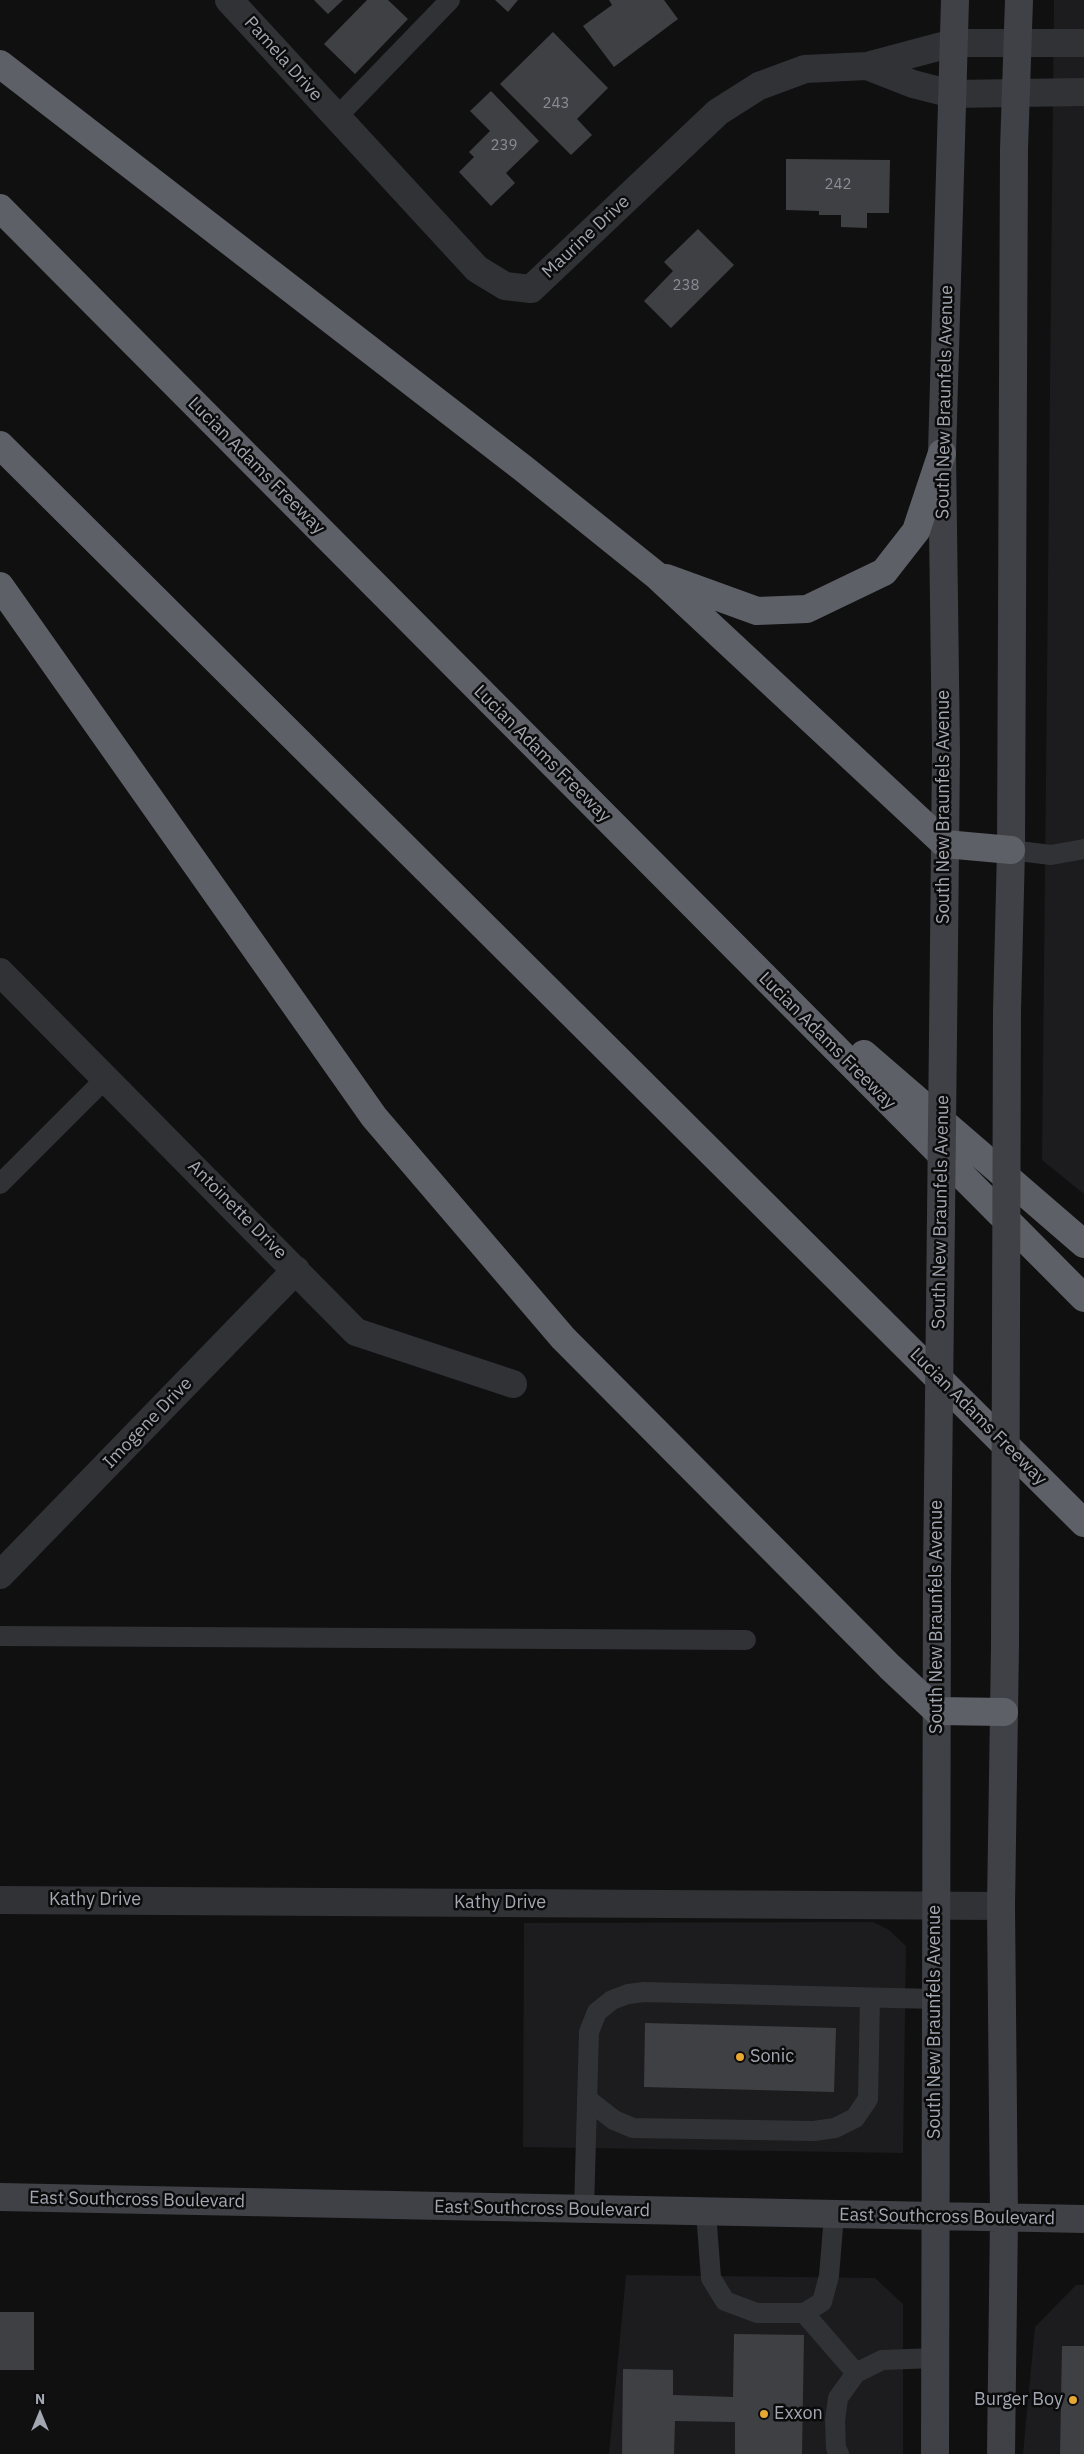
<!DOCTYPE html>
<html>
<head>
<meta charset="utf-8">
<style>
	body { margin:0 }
	#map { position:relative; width:1084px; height:2454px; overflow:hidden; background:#101011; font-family:"IBM Plex Sans",sans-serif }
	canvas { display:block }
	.north { position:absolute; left:15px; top:2389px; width:50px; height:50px; -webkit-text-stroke:4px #0b0b0c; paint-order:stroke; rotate:0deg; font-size:14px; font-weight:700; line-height:20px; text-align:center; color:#a2a7b1 }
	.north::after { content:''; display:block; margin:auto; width:18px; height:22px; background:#a2a7b1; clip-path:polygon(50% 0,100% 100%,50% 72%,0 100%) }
</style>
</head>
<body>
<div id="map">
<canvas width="1084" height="2454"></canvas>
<div class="north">N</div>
</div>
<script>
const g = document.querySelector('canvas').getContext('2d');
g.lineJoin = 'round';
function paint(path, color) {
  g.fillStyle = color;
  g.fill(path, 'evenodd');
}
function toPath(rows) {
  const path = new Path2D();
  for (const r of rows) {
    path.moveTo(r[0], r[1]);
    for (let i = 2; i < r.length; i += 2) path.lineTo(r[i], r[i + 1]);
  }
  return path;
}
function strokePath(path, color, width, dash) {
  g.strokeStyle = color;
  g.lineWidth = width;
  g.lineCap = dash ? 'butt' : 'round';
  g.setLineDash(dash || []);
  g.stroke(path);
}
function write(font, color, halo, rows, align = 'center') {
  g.font = font + ' "IBM Plex Sans",sans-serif';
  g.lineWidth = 5;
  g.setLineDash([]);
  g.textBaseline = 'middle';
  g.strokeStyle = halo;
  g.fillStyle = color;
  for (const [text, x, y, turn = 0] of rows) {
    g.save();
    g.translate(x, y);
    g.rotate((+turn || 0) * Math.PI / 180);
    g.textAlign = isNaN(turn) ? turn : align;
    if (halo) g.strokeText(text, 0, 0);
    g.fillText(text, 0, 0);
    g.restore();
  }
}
paint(toPath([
	[1054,0,1084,0,1084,1194,1042,1160],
	[873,1922,889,1930,906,1946,903,2153,523,2147,524,1923],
	[626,2275,875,2278,903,2304,903,2454,609,2454],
	[1076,2285,1084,2285,1084,2454,1023,2454,1035,2327]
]), '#1c1c1e');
paint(toPath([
	[314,0,343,0,328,14],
	[367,0,388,0,408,19,355,74,324,44],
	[495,0,518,0,508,12],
	[609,0,664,0,678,19,614,67,583,26,612,5],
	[553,32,608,88,577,119,592,135,571,155,500,84],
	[491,91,539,141,506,173,515,183,491,206,459,172,474,157,469,152,490,131,470,111],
	[786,159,890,160,889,213,867,213,867,228,841,227,841,215,819,215,819,211,786,210],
	[698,229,734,265,671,328,644,301,673,271,664,262],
	[645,2023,836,2028,834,2092,644,2087],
	[0,2312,34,2312,34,2370,0,2370],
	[734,2334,804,2335,802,2454,735,2454,735,2422,675,2421,674,2454,622,2454,623,2369,673,2370,673,2395,733,2397],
	[1062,2346,1084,2346,1084,2454,1060,2454]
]), '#3f4044');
strokePath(toPath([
	[336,118,450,0],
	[1011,850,1051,855,1084,849],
	[0,1184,106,1078],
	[0,1636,746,1640],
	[587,2099,614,2120,633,2128,814,2131,835,2128,855,2118,868,2099,870,1998],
	[584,2210,589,2032,597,2012,612,2000,628,1994,644,1992,935,1999],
	[706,2212,711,2278,725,2301,757,2313,804,2313,822,2302,829,2276,834,2215],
	[804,2313,856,2373],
	[839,2454,836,2448,835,2421,838,2398,856,2373,882,2360,935,2358]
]), '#313236', 20);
strokePath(toPath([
	[229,0,477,269,505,286,531,289,718,112,759,86,805,69,867,66,953,43,1084,43],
	[867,66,913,84,952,94,1084,92],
	[0,972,356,1332,513,1384],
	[0,1575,296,1270],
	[0,1900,1001,1906]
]), '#313236', 28);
strokePath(toPath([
	[944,945,946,752,942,453,955,0],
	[1007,1011,1011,850,1014,149,1019,0],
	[0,2197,1084,2219],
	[935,2454,937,1578],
	[1001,2454,1004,2218,1001,1906,1005,1646]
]), '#3f4146', 28);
strokePath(toPath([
	[0,64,524,469,656,575,945,844,1011,850],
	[0,208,1084,1298],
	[0,445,1084,1523],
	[666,578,757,611,807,609,884,572,916,531,942,453],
	[0,586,374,1117,563,1338,890,1667,937,1711,1004,1712],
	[864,1054,1084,1244]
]), '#5e6067', 28);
strokePath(toPath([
	[937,1578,944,945],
	[1005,1646,1007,1011]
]), '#3f4146', 28);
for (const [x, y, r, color] of [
	[740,2057,5,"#e6a733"],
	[1073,2400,5,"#e6a733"],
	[764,2414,5,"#e6a733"]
]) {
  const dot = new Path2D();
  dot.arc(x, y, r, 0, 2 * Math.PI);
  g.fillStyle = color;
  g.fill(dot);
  strokePath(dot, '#0b0b0c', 2);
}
write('15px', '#898d96', null, [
	["243",556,104],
	["239",504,146],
	["242",838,185],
	["238",686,286]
]);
write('18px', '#a2a7b1', '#0b0b0c', [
	["Pamela Drive",283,59,48],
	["Maurine Drive",586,237,-43],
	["South New Braunfels Avenue",945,402,-89],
	["Lucian Adams Freeway",256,466,45],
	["Lucian Adams Freeway",542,754,45],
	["South New Braunfels Avenue",944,807,-90],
	["Lucian Adams Freeway",827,1041,45],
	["Antoinette Drive",237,1210,45],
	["South New Braunfels Avenue",941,1212,-89],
	["Lucian Adams Freeway",978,1417,45],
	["Imogene Drive",148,1423,-46],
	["South New Braunfels Avenue",937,1617,-90],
	["Kathy Drive",95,1900],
	["Kathy Drive",500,1903],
	["South New Braunfels Avenue",935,2022,-90],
	["East Southcross Boulevard",137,2200,1],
	["East Southcross Boulevard",542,2209,1],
	["East Southcross Boulevard",947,2217,1]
]);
write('18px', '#a2a7b1', '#0b0b0c', [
	["Sonic",750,2057],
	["Burger Boy",1063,2400,"right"],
	["Exxon",774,2414]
], 'left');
</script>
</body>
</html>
